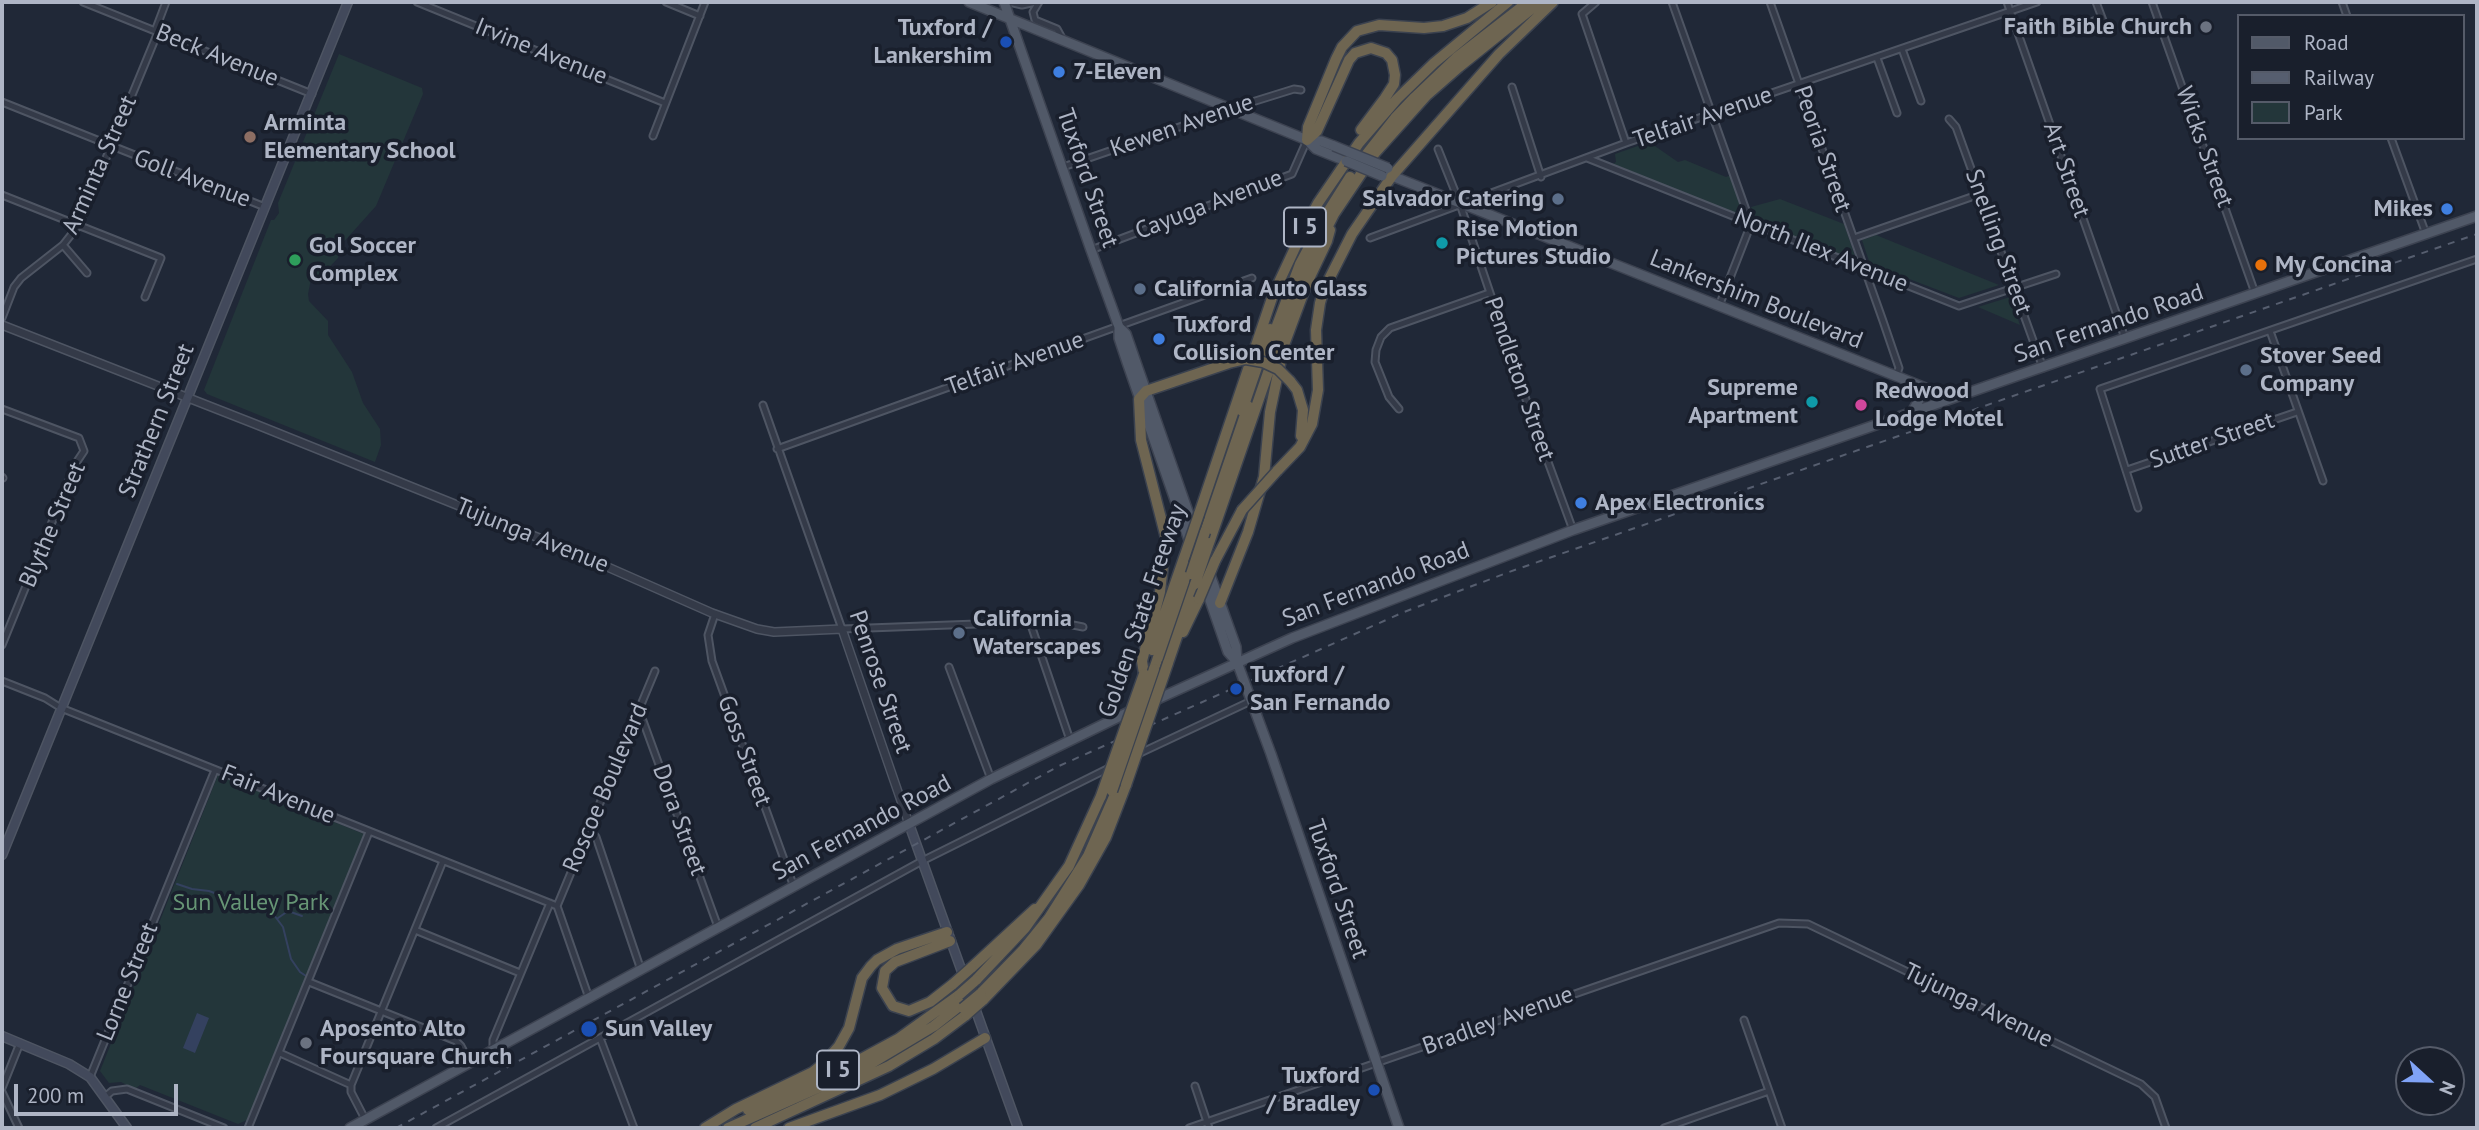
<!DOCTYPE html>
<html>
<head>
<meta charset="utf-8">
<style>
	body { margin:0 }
	#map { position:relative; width:2479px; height:1130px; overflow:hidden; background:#202837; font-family:"PT Sans",sans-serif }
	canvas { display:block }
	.frame { position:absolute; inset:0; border:4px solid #aeb5c5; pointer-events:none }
	.legend { position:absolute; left:2237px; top:14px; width:228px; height:126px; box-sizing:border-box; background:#191f2c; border:2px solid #555b69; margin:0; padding:9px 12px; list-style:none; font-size:21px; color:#aeb5c5 }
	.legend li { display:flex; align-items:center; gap:14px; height:35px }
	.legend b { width:35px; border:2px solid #555b69 }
	.north { position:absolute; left:2395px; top:1046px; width:70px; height:70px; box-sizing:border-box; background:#191f2c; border:2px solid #555b69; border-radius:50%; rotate:112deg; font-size:19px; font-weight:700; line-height:28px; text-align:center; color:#aeb5c5 }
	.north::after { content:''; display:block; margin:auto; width:24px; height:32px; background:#80a3f7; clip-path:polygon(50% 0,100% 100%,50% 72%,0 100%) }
	.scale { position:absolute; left:14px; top:1084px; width:164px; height:32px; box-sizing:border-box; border:4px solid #aeb5c5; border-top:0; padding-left:9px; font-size:21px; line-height:24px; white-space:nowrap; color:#aeb5c5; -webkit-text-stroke:5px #191f2c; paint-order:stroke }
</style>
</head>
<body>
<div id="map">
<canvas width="2479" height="1130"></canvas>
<div class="frame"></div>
<ul class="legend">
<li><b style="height:9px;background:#515968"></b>Road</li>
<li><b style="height:9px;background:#565e6f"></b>Railway</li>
<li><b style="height:19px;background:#23363a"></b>Park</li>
</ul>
<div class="north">N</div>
<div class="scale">200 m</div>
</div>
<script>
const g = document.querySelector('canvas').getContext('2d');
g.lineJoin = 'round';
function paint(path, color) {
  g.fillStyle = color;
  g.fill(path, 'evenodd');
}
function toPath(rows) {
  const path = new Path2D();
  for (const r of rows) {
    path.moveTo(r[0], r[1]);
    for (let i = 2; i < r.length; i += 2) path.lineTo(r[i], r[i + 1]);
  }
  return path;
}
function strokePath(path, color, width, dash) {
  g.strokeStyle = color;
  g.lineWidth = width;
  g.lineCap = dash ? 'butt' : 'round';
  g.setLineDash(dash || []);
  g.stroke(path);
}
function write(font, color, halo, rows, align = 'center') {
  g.font = font + ' "PT Sans",sans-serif';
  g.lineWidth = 7;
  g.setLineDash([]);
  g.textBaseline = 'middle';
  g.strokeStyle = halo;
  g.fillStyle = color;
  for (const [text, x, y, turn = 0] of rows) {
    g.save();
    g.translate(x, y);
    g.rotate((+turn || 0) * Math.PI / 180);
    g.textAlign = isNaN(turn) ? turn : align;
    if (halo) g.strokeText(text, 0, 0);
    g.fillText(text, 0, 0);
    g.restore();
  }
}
paint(toPath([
	[339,54,422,88,423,94,376,206,341,245,338,258,322,275,311,279,308,294,309,301,328,321,328,335,352,372,363,403,380,429,381,445,375,462,207,394,204,390,271,220,274,220,279,213,278,203],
	[1649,142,1678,162,1685,160,1726,177,1731,175,1743,210,1739,215,1613,164,1616,162,1615,154],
	[1780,199,1844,224,1855,256,1851,260,1755,221,1751,207],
	[1876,235,1999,285,1959,298,1870,264,1862,240],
	[2010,297,2020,325,1978,307],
	[218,775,364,834,247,1120,238,1124,140,1085,135,1089,121,1082,109,1083,100,1071]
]), '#23363a');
paint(toPath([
	[197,1013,209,1018,195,1053,183,1048]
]), '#34415f');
strokePath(toPath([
	[177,884,192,889,209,891,274,915,283,927,291,959,300,972,306,976],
	[278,918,288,911,302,916]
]), '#34415f', 2);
const minor = toPath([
	[83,2,312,94],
	[417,2,665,103],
	[666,2,700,16],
	[1009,2,1022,5,1036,2],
	[1039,2,1033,12,1035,20,1057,29,1063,40],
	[1596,2,1582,14,1626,143],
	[1672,2,1751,224,1719,306],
	[1770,2,1883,321,1899,368,1896,376],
	[2007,2,2125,338],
	[2096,2,2104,23],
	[2152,2,2255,293],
	[2342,2,2347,16],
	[2088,23,2102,18],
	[155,31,166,2],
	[1902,49,1921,101],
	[1877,58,1897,113],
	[1512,87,1541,177],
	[2,102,265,207],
	[1949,119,1956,127,2043,368],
	[653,136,705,2],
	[2391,138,2426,234],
	[1438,149,1460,204,1537,432,1573,530],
	[1587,158,1959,306,2056,274],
	[1063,167,1249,103,1294,89,1301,90],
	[2,195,161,258,145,297],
	[1370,238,1626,143,2037,2],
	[1854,238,1980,194],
	[63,245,87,273],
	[1091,250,1292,174,1307,140],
	[2,318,14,287,21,278,63,245,78,226,158,32],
	[2270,331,2323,481],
	[763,405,842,629,1030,622,1053,621,1083,627],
	[2,409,79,438,84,451,76,463,2,645],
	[1399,409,1389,397,1375,362,1376,350,1381,337,1390,328,1489,293],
	[777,449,1252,278],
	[2127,470,2297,412],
	[2,477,3,478],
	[2138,508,2100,389,2477,259],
	[715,614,708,635,712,661,794,887],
	[1030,622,1070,740],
	[949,667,991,779],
	[2,681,45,698,61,708,557,906],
	[637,715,642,718,718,927],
	[1136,755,1251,701],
	[589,829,596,837,641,970],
	[557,906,655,671],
	[557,906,589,998],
	[415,930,520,973],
	[309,982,456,1041,461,1046,470,1063],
	[1744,1020,1782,1128],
	[600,1038,634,1128],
	[493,1050,493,1040,550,903],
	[280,1053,351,1085,351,1092,365,1119],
	[90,1077,215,770],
	[351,1085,443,861],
	[1195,1086,1209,1128],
	[2,1088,20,1043],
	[2,1092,19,1128],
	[106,1096,112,1091,127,1089,224,1128],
	[248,1128,369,832],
	[436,1128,922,861,1109,768],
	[1189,1128,1779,923,1808,924,2141,1084,2155,1097,2166,1128],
	[1664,1128,1769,1091]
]);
const tertiary = toPath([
	[2,325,255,424,569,550,712,613,757,629,774,632,842,629,909,824]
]);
const secondary = toPath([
	[909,824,1018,1128],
	[2,855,348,2],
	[2,1036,69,1064,90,1077,127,1128]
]);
const primary = toPath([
	[969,2,1307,140,1321,141,1334,146],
	[1004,2,1091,250,1119,327,1126,334,1201,549],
	[1307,140,1316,149,1346,161],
	[1387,176,1392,176,1896,376,1938,393,1947,400],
	[1119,327,1119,338,1127,362,1228,652,1237,662],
	[1908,386,1917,392,1920,398,1912,412],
	[1208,569,1236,647,1237,662,1271,754,1399,1128],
	[1151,702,1292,638,1573,530,2477,216],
	[350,1128,991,779,1135,709]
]);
const motorway = toPath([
	[1307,140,1308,127,1336,59,1342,47,1357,31,1379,25,1424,28,1443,26,1467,18,1492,2],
	[1307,140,1317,131,1349,60,1355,53,1371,48,1386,53,1392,60,1395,75,1394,84,1385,98,1361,130],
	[1365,156,1395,118,1415,97,1456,58,1528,2],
	[1273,336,1300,264,1326,215,1350,177],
	[1290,381,1297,390,1303,410,1301,436],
	[1242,411,1270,329],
	[1277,471,1300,447,1312,424,1318,390,1316,330,1320,303,1324,289,1352,234,1392,176,1499,54,1553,2],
	[1199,514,1273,295,1301,235,1318,203,1359,143,1397,99,1434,63,1508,2],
	[1205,532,1248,406],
	[1209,543,1299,283,1334,214,1375,153,1427,95,1459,67,1540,2],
	[1215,561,1242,510],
	[1220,603,1248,532,1264,477,1270,412,1284,345,1307,283,1327,241,1330,230],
	[1183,632,1199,599],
	[1152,650,1185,555],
	[1168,663,1195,584],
	[1154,669,1189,567],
	[1144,674,1142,661,1160,592,1166,538,1141,440,1139,399,1146,391,1229,363],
	[950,941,895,962,885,971,882,988,893,1006,909,1011,930,1002,953,984],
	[971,968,1035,909],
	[976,980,1025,928,1069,866,1101,796],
	[981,993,1023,950,1049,918,1088,856,1116,792],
	[983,1000,1036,945,1079,885,1106,837,1126,785],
	[748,1110,850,1065,898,1039,959,995],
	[705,1128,736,1109,813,1072,823,1064,839,1046,849,1028,862,978,871,966,877,960,897,949,947,932],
	[728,1128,867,1066,934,1026,962,1004],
	[755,1128,889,1066,934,1039,966,1015],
	[789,1128,880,1095,933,1069,985,1038]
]);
strokePath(minor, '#4e5563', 9);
strokePath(tertiary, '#4e5563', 10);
strokePath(secondary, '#4e5563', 11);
strokePath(primary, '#3d4351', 12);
strokePath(motorway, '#3b424f', 13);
strokePath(minor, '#343a48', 5);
strokePath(tertiary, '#343a48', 7);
strokePath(secondary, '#42495b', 8);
strokePath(primary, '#515968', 9);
strokePath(motorway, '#6e6551', 10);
strokePath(toPath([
	[396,1128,1059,766,1404,612,1509,572,2477,234]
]), '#565e6f', 2, [7, 7]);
const primaryBridge = toPath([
	[1334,146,1388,168],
	[1346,161,1382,176]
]);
const motorwayBridge = toPath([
	[1229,363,1246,359,1263,362,1278,369,1290,381],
	[1242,510,1277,471],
	[1185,555,1199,514],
	[1191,574,1205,532],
	[1195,584,1209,543],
	[1199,599,1215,561],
	[1126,785,1168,663],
	[1112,791,1154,669],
	[1101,796,1144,674],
	[953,984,971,968],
	[959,995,976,980],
	[963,1008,981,993],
	[966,1015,983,1000]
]);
strokePath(primaryBridge, '#3d4351', 12, []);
strokePath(motorwayBridge, '#3b424f', 13, []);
strokePath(primaryBridge, '#515968', 9);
strokePath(motorwayBridge, '#6e6551', 10);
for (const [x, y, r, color] of [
	[2206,27,7,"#6b7280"],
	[1006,42,7,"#1a4fb4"],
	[1059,72,7,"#3f7fe0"],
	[250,137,7,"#8d6e63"],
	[1558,199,7,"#5c6f8a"],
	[2447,209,7,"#3f7fe0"],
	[1442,243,7,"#0f9aa8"],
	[295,260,7,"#2e9e5b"],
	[2261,265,7,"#e8710a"],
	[1140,289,7,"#5c6f8a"],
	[1159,339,7,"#3f7fe0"],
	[2246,370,7,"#5c6f8a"],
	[1812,402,7,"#0f9aa8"],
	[1861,405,7,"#d1479c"],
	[1581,503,7,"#3f7fe0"],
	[959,633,7,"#5c6f8a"],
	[1236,689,7,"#1a4fb4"],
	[589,1029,9,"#1a4fb4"],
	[306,1043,7,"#6b7280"],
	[1374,1090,7,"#1a4fb4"]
]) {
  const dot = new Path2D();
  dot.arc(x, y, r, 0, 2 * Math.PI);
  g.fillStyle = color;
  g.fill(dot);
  strokePath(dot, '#191f2c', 2.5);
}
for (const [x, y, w] of [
	[1305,227,42],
	[838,1070,42]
]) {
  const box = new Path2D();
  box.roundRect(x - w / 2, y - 19.5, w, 39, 5);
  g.fillStyle = '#191f2c';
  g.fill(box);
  strokePath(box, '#aeb5c5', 2);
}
write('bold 23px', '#aeb5c5', null, [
	["I 5",1305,227],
	["I 5",838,1070]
]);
write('bold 24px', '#aeb5c5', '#191f2c', [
	["Faith Bible Church",2192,27,"right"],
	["Tuxford /",992,28,"right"],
	["Lankershim",992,56,"right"],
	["7-Eleven",1073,72],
	["Arminta",264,123],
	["Elementary School",264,151],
	["Salvador Catering",1544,199,"right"],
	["Mikes",2433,209,"right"],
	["Rise Motion",1456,229],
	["Pictures Studio",1456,257],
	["Gol Soccer",309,246],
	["Complex",309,274],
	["My Concina",2275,265],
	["California Auto Glass",1154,289],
	["Tuxford",1173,325],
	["Collision Center",1173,353],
	["Stover Seed",2260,356],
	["Company",2260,384],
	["Supreme",1798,388,"right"],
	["Apartment",1798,416,"right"],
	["Redwood",1875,391],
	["Lodge Motel",1875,419],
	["Apex Electronics",1595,503],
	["California",973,619],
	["Waterscapes",973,647],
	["Tuxford /",1250,675],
	["San Fernando",1250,703],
	["Aposento Alto",320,1029],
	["Foursquare Church",320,1057],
	["Sun Valley",605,1029],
	["Tuxford",1360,1076,"right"],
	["/ Bradley",1360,1104,"right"]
], 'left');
write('24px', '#aeb5c5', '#191f2c', [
	["Irvine Avenue",541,52,22],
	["Beck Avenue",217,56,22],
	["Telfair Avenue",1703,118,-19],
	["Kewen Avenue",1182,126,-19],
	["Wicks Street",2204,147,70],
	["Peoria Street",1822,149,71],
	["Arminta Street",100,165,-66],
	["Art Street",2066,170,71],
	["Tuxford Street",1087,178,71],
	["Goll Avenue",192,179,21],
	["Cayuga Avenue",1209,205,-21],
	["Snelling Street",1998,242,70],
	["North Ilex Avenue",1821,251,22],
	["Lankershim Boulevard",1756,300,22],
	["San Fernando Road",2109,324,-19],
	["Telfair Avenue",1015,364,-20],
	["Pendleton Street",1519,379,71],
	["Strathern Street",157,421,-68],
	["Sutter Street",2212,441,-19],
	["Blythe Street",53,525,-67],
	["Tujunga Avenue",532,536,22],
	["San Fernando Road",1376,585,-21],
	["Golden State Freeway",1143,611,-71],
	["Penrose Street",880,682,71],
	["Goss Street",744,751,70],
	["Roscoe Boulevard",606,788,-67],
	["Fair Avenue",278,795,22],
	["Dora Street",679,820,70],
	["San Fernando Road",862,828,-28],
	["Tuxford Street",1337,889,71],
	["Lorne Street",128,982,-68],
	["Tujunga Avenue",1978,1006,26],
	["Bradley Avenue",1498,1021,-20]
]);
write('24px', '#669575', '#191f2c', [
	["Sun Valley Park",251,903]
]);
</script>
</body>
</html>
